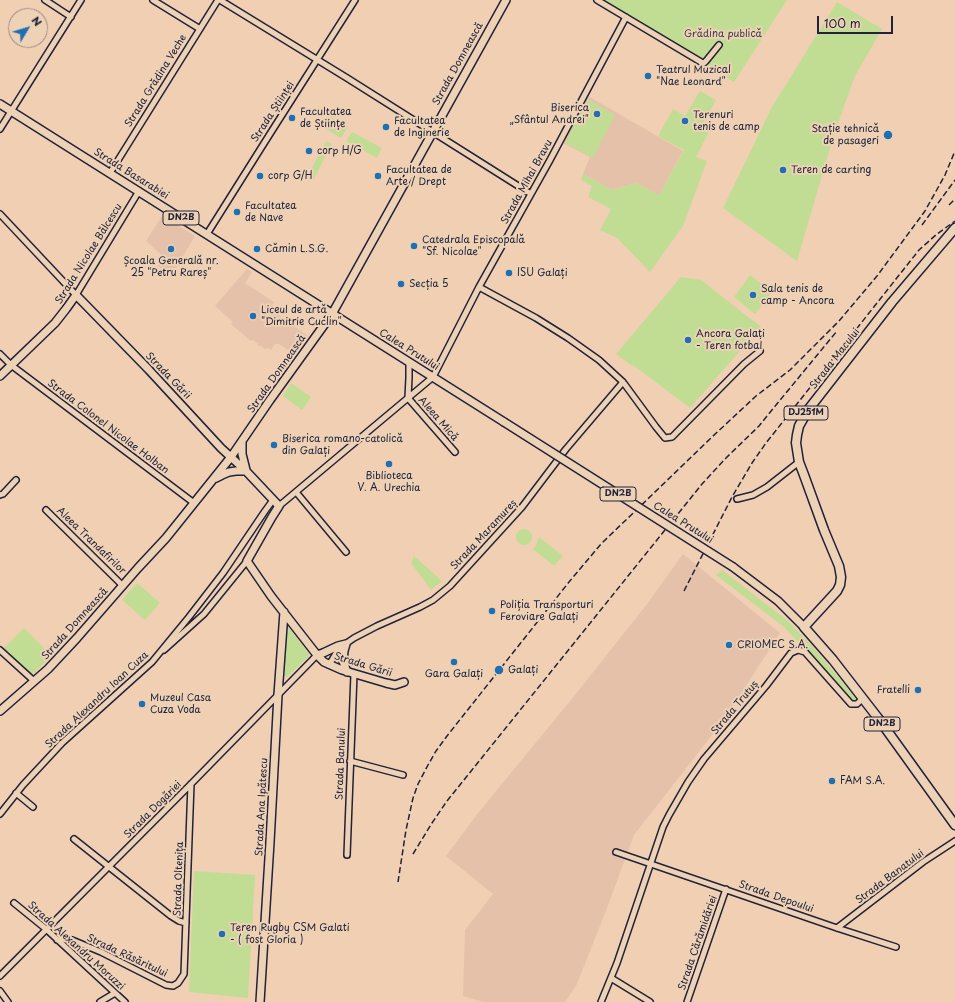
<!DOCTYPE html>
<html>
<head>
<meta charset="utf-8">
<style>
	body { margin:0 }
	#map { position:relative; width:955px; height:1002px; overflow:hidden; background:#f0cfb3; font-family:"Playpen Sans",sans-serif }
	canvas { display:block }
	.north { position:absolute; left:8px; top:8px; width:40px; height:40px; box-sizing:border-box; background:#eed2b5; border:1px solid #9c8c84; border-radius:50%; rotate:52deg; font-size:11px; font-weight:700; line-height:16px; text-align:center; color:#22223b }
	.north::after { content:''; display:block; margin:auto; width:14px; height:18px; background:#1f6fb2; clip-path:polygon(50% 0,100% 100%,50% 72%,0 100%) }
	.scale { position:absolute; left:817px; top:16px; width:76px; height:18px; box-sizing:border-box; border:2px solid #22223b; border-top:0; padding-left:5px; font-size:12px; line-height:14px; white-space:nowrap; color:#22223b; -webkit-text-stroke:3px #eed2b5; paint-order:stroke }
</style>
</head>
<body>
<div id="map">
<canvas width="955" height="1002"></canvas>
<div class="north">N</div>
<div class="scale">100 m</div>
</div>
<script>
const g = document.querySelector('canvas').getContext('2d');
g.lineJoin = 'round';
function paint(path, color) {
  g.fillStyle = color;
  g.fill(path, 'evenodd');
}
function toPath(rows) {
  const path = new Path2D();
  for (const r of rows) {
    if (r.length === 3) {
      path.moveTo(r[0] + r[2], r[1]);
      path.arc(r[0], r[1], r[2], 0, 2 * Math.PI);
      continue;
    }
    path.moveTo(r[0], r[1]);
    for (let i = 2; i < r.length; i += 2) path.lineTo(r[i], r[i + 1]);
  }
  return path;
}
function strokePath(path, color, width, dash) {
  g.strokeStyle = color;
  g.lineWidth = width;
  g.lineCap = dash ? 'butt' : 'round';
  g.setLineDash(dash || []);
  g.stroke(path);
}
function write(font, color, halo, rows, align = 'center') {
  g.font = font + ' "Playpen Sans",sans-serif';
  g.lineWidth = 4;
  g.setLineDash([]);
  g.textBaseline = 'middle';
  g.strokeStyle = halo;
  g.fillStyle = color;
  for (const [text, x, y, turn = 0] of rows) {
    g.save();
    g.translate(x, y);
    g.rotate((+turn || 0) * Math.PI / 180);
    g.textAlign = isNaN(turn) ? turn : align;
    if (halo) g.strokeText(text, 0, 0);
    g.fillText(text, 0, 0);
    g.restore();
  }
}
paint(toPath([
	[588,96,683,151,659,195,636,183,612,190,583,174,590,157,563,143],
	[162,216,195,236,171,276,158,266,164,257,146,241],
	[247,269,252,272,245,283,274,302,270,309,308,336,295,355,279,344,275,344,271,350,269,348,265,349,261,346,258,346,258,344,253,340,251,341,231,324,233,322,215,306],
	[683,554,780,633,726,717,634,835,607,908,577,984,565,1002,484,1002,463,996,465,930,493,894,446,856,478,813,575,695,647,604]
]), '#e5c1aa');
paint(toPath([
	[603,0,787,0,734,82],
	[837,2,882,29,855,76,835,131,797,261,723,208,772,107],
	[700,91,716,100,702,125,710,130,696,157,707,161,683,226,650,272,617,238,600,230,611,209,588,197,592,186,581,180,583,174,612,190,636,183,659,195,684,150,658,136,673,109,685,116],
	[588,99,615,115,593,158,565,143],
	[330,116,348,126,341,138,324,128],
	[352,132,382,148,377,158,346,141],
	[326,141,332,144,313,180,307,177],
	[750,275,772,292,755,314,734,297],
	[681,277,701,280,761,327,690,408,633,365,632,366,616,354],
	[291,383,311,397,302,410,283,396],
	[524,537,8],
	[540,538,563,556,554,566,533,549,536,545,538,539],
	[414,556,442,581,431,590,411,563],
	[722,570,788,621,812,646,834,672,857,700,852,701,819,664,784,627,716,575],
	[137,583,160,603,145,620,122,600],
	[288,627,309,654,309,656,287,677,284,676,283,674,286,628],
	[24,628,52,656,31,675,3,649],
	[194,871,255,875,248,998,189,992]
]), '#c1dd94');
const minor = toPath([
	[45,0,71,17],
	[153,0,200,29],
	[220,0,347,78,531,194],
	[597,0,701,62,704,63,706,61,719,45],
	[0,129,81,0],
	[110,173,218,0],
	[0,214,76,295,139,191],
	[207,234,268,137,355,0],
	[479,287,536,318,568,338,599,360,623,382,656,427,665,438,672,437,675,434,744,364,760,351],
	[0,354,11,365,194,503],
	[409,362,409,377,408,398,455,452],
	[296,492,346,552],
	[0,495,3,494,16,480],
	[737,499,753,495,767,487,799,462],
	[279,506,433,377,479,287,550,160,626,17],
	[46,510,123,586],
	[0,650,34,681],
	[164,650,204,614,247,561],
	[329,665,338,650,341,647,354,638,377,626,420,607,433,600,450,586,522,507,566,449,623,382],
	[350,761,403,775],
	[16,793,33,807],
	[0,814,23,785,62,743,152,662,189,617,223,573,265,511,273,500],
	[74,839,171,916,179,921,186,923],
	[616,852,837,928,896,947],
	[347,855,354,674],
	[14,903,46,929,125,1002],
	[837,928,923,862,955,841],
	[57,940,64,939,72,940,101,952,166,985,173,986,178,983,184,974,191,784],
	[0,976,191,784,317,655],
	[611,978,650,1002],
	[0,991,8,1002],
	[100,1002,115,993],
	[601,1002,617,963,663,827,669,815,688,782,704,759,766,686,791,653,798,650,805,652,851,704,857,704,863,698],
	[687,1002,726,889]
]);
const major = toPath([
	[0,104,504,422],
	[0,376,55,323,66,309,76,295,149,370,221,448,246,471,279,506,272,517,247,561,271,596,317,655,324,662,342,670,386,683,395,685,404,682],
	[242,441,242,454,246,470],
	[216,478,222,475,229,472,236,471,246,471],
	[733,567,778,601,804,627],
	[317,655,323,653,338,646,346,644,344,651,343,661,347,672],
	[0,711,48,669,77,638,138,568,166,538,231,457,270,400,332,314,506,0],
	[260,1002,270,842,278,695,284,612]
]);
const highway = toPath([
	[955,228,892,302,808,410,799,426,797,435,796,443,799,462,804,475,824,530,839,566,841,577,840,585,837,591,804,627,833,660,878,718,955,825]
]);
strokePath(minor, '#22223b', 8);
strokePath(major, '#22223b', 10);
strokePath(highway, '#22223b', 11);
strokePath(minor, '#eed2b5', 5);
strokePath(major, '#eed2b5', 7);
strokePath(highway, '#eed2b5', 8);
strokePath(toPath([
	[949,205,955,199],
	[922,225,955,180],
	[684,591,732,497,752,463,766,443,919,250,937,234,955,221],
	[413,854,432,823,447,801,702,484,726,458,759,426,767,416,837,331],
	[398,882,406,830,413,798,418,784,428,765,436,751,447,736,569,582,601,544,712,437,756,396,790,370,839,321,877,276,925,211,945,175,955,151]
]), '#22223b', 1.5, [6, 3]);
const majorBridge = toPath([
	[504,422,733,567]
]);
strokePath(majorBridge, '#22223b', 10, []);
strokePath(majorBridge, '#eed2b5', 7);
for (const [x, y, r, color] of [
	[648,76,4,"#1f6fb2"],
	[597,114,4,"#1f6fb2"],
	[292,118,4,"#1f6fb2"],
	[685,121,4,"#1f6fb2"],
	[386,127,4,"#1f6fb2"],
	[888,135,5,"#1f6fb2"],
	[309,151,4,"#1f6fb2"],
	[783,170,4,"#1f6fb2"],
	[260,176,4,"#1f6fb2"],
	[378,176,4,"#1f6fb2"],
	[237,212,4,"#1f6fb2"],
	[414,246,4,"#1f6fb2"],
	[171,249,4,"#1f6fb2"],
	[257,249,4,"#1f6fb2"],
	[509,273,4,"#1f6fb2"],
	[401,284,4,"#1f6fb2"],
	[753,295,4,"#1f6fb2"],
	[253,316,4,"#1f6fb2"],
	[688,340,4,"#1f6fb2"],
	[274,445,4,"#1f6fb2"],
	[389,464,4,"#1f6fb2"],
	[492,611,4,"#1f6fb2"],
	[729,645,4,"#1f6fb2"],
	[454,662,4,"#1f6fb2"],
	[499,670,5,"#1f6fb2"],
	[918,690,4,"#1f6fb2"],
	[142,704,4,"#1f6fb2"],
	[832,781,4,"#1f6fb2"],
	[222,934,4,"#1f6fb2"]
]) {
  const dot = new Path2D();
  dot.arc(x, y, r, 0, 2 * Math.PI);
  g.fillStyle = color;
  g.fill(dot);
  strokePath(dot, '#eed2b5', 1.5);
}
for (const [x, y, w] of [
	[181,218,36],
	[806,413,44],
	[618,494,36],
	[882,724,36]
]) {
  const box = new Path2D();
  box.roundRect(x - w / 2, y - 7, w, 14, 3);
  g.fillStyle = '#eed2b5';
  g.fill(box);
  strokePath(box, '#22223b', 1);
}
write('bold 9px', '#22223b', null, [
	["DN2B",181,218],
	["DJ251M",806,413],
	["DN2B",618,494],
	["DN2B",882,724]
]);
write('10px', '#3a3e48', '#eed2b5', [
	["Grădina publică",723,34]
]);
write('10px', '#22223b', '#eed2b5', [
	["Strada Domnească",458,64,-61],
	["Strada Grădina Veche",156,81,-58],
	["Strada Științei",273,112,-57],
	["Strada Basarabiei",131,174,32],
	["Strada Mihai Bravu",527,182,-61],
	["Strada Nicolae Bălcescu",89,254,-58],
	["Calea Prutului",409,350,32],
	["Strada Macului",835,359,-52],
	["Strada Domnească",277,374,-55],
	["Strada Gării",168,376,46],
	["Aleea Mică",438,419,49],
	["Strada Colonel Nicolae Holban",108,427,37],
	["Calea Prutului",683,523,32],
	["Strada Maramureș",484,535,-47],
	["Aleea Trandafirilor",91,541,44],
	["Strada Domnească",75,624,-48],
	["Strada Gării",363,665,17],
	["Strada Alexandru Ioan Cuza",97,700,-43],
	["Strada Trutuș",735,708,-50],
	["Strada Banului",341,764,-88],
	["Strada Ana Ipătescu",262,807,-87],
	["Strada Dogăriei",153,810,-45],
	["Strada Banatului",890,877,-37],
	["Strada Oltenița",179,879,-88],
	["Strada Depoului",776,897,19],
	["Strada Cărămidăriei",698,943,-71],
	["Strada Alexandru Moruzzi",76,946,42],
	["Strada Răsăritului",127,956,25]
]);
write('10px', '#22223b', '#eed2b5', [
	["Teatrul Muzical",656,70],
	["\"Nae Leonard\"",656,82],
	["Biserica",589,108,"right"],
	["„Sfântul Andrei\"",589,120,"right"],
	["Facultatea",300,112],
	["de Științe",300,124],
	["Terenuri",693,115],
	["tenis de camp",693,127],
	["Facultatea",394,121],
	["de Inginerie",394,133],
	["Stație tehnică",879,129,"right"],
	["de pasageri",879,141,"right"],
	["corp H/G",317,151],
	["Facultatea de",386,170],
	["Arte / Drept",386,182],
	["Teren de carting",791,170],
	["corp G/H",268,176],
	["Facultatea",245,206],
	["de Nave",245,218],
	["Catedrala Episcopală",422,240],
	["\"Sf. Nicolae\"",422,252],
	["Cămin L.S.G.",265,249],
	["Școala Generală nr.",171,261,"center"],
	["25 \"Petru Rareș\"",171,273,"center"],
	["ISU Galați",517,273],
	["Secția 5",409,284],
	["Sala tenis de",761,289],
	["camp - Ancora",761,301],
	["Liceul de artă",261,310],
	["\"Dimitrie Cuclin\"",261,322],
	["Ancora Galați",696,334],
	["- Teren fotbal",696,346],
	["Biserica romano-catolică",282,439],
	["din Galați",282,451],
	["Biblioteca",389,476,"center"],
	["V. A. Urechia",389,488,"center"],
	["Poliția Transporturi",500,605],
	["Feroviare Galați",500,617],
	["CRIOMEC S.A.",737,645],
	["Galați",508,670],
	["Gara Galați",454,674,"center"],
	["Fratelli",910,690,"right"],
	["Muzeul Casa",150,698],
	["Cuza Voda",150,710],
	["FAM S.A.",840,781],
	["Teren Rugby CSM Galati",230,928],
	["- ( fost Gloria )",230,940]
], 'left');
</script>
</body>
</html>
